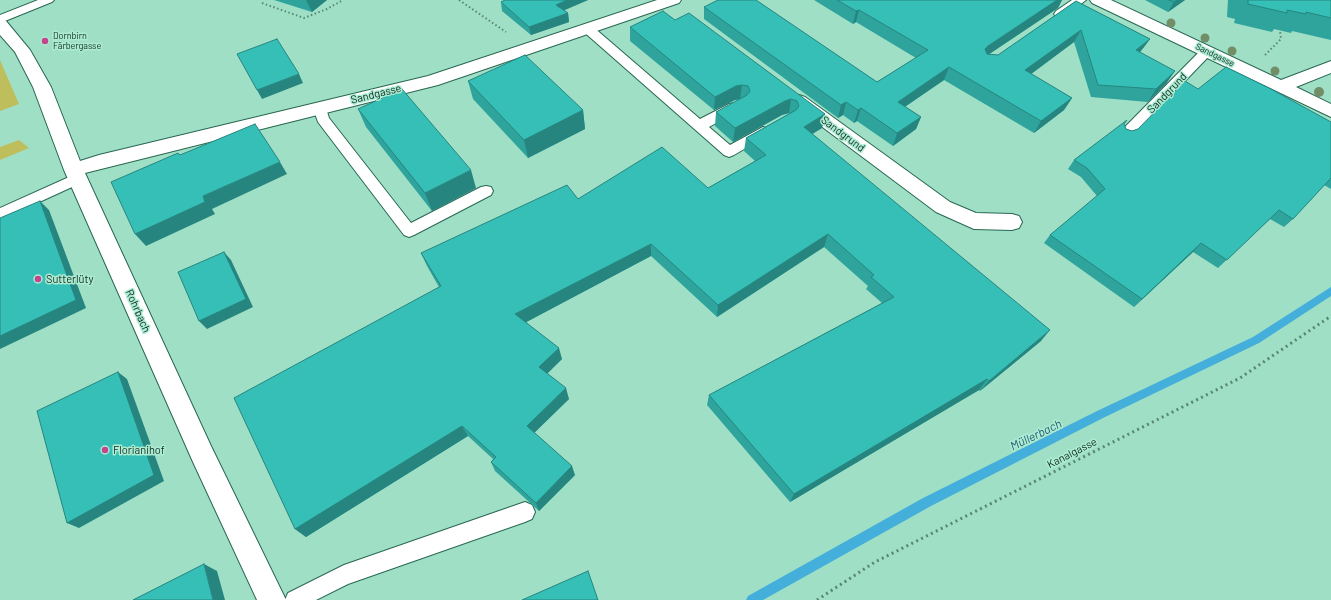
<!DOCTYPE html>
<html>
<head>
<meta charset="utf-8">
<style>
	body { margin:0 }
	canvas { display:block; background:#9fdfc6 }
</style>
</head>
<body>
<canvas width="1331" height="600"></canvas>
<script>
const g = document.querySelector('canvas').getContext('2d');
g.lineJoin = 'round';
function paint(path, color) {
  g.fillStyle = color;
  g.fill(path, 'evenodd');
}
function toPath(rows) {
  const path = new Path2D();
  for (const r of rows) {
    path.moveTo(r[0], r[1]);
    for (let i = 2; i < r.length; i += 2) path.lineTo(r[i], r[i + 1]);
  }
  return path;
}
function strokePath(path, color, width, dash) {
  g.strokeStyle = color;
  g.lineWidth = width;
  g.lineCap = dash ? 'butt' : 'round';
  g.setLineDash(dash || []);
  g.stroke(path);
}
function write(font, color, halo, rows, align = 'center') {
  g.font = font + ' Barlow,sans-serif';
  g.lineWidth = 3;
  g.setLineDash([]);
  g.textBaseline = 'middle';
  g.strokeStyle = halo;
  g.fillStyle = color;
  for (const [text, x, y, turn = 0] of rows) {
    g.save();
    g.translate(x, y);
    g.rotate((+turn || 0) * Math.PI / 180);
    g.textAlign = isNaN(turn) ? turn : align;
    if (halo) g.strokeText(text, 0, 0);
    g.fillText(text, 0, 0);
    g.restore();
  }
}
paint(toPath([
	[0,60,19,104,0,111],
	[19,140,29,148,0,160,0,147]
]), '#bfbe5d');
paint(toPath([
	[1331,287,1331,296,1259,343,1103,418,931,506,763,600,746,600,748,596,923,498,1095,412,1253,337,1331,287]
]), '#44afda');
const lane = toPath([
	[38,0,54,0,52,2,0,23,0,15,38,0],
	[1072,0,1086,0,1064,17,1056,17,1054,14,1056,11,1072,0],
	[588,25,592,26,700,119,729,104,734,103,739,104,741,107,739,110,709,127,730,145,763,127,768,129,770,132,768,135,734,155,729,157,724,155,584,32,582,29,584,26,588,25],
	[1207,47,1211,48,1213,51,1211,54,1131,137,1126,139,1121,137,1119,134,1121,131,1203,48,1207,47],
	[320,104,325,105,329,118,411,223,481,187,486,186,491,187,493,191,491,195,414,235,409,237,404,235,318,122,313,108,315,105,320,104],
	[78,173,83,174,85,178,83,182,0,220,0,208,78,173],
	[525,502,532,505,535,512,532,519,525,522,348,584,316,600,285,600,288,593,344,565,525,502]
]);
const street = toPath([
	[657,0,681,0,679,3,438,85,85,173,211,446,286,600,257,600,193,462,64,170,33,87,15,52,0,35,0,20,6,21,30,50,51,87,80,161,99,155,428,76,657,0],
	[1090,0,1111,0,1281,80,1331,61,1331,73,1296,87,1331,104,1331,117,1092,3,1090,0],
	[799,95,805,97,950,202,976,213,1012,214,1019,216,1022,222,1019,228,1012,230,974,229,936,212,793,105,790,101,793,97,799,95]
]);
strokePath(lane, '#286752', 2);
strokePath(street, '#286752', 2);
strokePath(toPath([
	[459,0,506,32],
	[262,3,304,18,327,9,343,0],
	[1265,55,1281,39,1280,31]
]), '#598675', 2, [1.5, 2.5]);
strokePath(toPath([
	[817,600,875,562,1240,378,1331,316]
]), '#598675', 3, [2, 3.5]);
paint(lane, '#fff');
paint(street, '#fff');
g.fillStyle = '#718e67';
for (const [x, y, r] of [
	[1171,23,4.5],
	[1205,38,4.5],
	[1232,51,4.5],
	[1275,71,4.5],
	[1319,92,5]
]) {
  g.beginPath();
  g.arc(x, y, r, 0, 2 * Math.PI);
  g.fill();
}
paint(toPath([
	[274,0,327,0,312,12],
	[505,0,588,0,564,10,568,13,569,22,531,35,502,11,501,2],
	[814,0,1062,0,1058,8,989,54,998,55,1076,1,1150,39,1140,52,1166,84,1148,102,1091,97,1074,42,1031,74,1072,98,1064,110,1034,133,944,80,905,107,921,117,916,129,893,146,857,121,854,123,843,115,838,118,704,19,704,7,877,82,916,58,856,22,853,24],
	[1145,0,1185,0,1168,12],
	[1228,0,1331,0,1331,40,1292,31,1291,33,1274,29,1272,32,1234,23,1235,19,1227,17],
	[675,20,825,114,822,128,812,134,1041,341,980,391,979,390,790,502,707,405,709,395,882,303,866,289,868,286,824,247,717,317,651,256,526,322,562,359,547,373,569,399,534,433,575,475,539,511,495,471,491,462,493,459,468,436,306,537,295,529,439,287,427,266,421,253,578,199,708,188,755,161,744,151,746,138,790,113,789,113,782,115,733,142,715,126,716,112,740,99,735,100,714,110,630,41,630,27],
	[468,81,583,110,585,129,528,158,473,99],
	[1198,89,1331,122,1331,189,1324,185,1293,219,1284,227,1270,219,1218,268,1193,252,1134,307,1044,243,1050,235,1097,196,1081,177,1068,169,1074,160,1124,124,1126,129,1132,131,1138,129],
	[358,109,476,188,432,211,366,127]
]), '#2ea49d');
paint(toPath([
	[306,0,327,0,312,12],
	[567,0,588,0,558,13,556,5],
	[1057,0,1062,0,1058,8,982,59,985,49,988,46],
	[1177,0,1185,0,1168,12,1174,2],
	[859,10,856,22,853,24,856,11],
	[568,13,569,22,531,35,529,27],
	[1081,30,1074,42,1019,83,1025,70],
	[1150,39,1141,51,1128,62,1136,50],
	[949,67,944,80,894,114,898,102],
	[1175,71,1166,84,1148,102,1156,89],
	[299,74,303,83,262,99,257,90],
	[742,85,740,99,735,100,714,110,715,97,736,86],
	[1072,98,1064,110,1034,133,1041,121],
	[791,99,789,113,782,115,733,142,735,128,785,101],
	[846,102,843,115,838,118,841,105],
	[861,108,857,121,854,123,858,110],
	[583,110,585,129,528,158,524,140],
	[825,114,822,128,801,141,804,127],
	[921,117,916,129,893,146,897,133],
	[280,162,287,174,212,209,215,214,146,246,135,234,203,196],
	[471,170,476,188,432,211,425,193],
	[40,201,49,210,86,308,0,349,0,336],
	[828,234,824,247,717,317,718,305],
	[1201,243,1193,252,1134,307,1142,299],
	[651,244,651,256,519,326,515,314],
	[224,252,231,260,253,307,207,329,199,321],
	[1050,330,1041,341,980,391,989,381],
	[559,348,562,359,543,378,539,367],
	[118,372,127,379,164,481,79,528,67,523],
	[987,379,979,390,790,502,794,494],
	[566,388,569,399,531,436,527,426],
	[462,426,468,436,306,537,295,529],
	[572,466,575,475,539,511,536,503],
	[204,564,217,571,225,600,213,600]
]), '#26867f');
const building = toPath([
	[505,0,567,0,556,5,568,13,529,27,501,2,505,0],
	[718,0,756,0,877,82,928,50,859,10,856,11,837,0,1057,0,988,46,985,49,987,54,998,55,1076,1,1150,39,1136,50,1175,71,1156,89,1098,85,1081,30,1025,70,1072,98,1041,121,949,67,898,102,921,117,897,133,861,108,858,110,846,102,841,105,704,7,718,0],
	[1169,0,1177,0,1174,2,1169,0],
	[1248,0,1331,0,1331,18,1306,12,1306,14,1287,10,1287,13,1248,4,1248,0],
	[663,11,675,20,689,13,825,114,804,127,1050,330,989,381,987,379,794,494,709,395,894,297,871,277,874,275,828,234,718,305,651,244,515,314,559,348,539,367,566,388,527,426,572,466,536,503,491,462,496,457,462,426,295,529,234,398,441,286,421,253,567,185,578,199,662,147,708,188,766,155,746,138,796,110,799,106,797,101,791,99,785,101,735,128,716,112,747,95,750,91,748,86,742,85,736,86,715,97,630,27,663,11],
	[277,39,299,74,257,90,237,54,277,39],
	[525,55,583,110,524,140,468,81,525,55],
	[1226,67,1271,89,1331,122,1331,178,1293,219,1279,210,1227,260,1201,243,1142,299,1050,235,1105,189,1087,168,1074,160,1127,120,1124,124,1126,129,1132,131,1138,129,1185,81,1198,89,1226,67],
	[402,89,471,170,425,193,358,109,402,89],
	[255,124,280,162,203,196,205,202,135,234,111,182,178,153,180,155,255,124],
	[40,201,76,300,0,336,0,218,40,201],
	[224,252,246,299,199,321,178,272,224,252],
	[118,372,154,475,67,523,37,411,118,372],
	[204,564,213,600,133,600,204,564],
	[588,571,598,600,522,600,588,571]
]);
paint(building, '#36bfb6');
strokePath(building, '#26867f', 1);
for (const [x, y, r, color] of [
	[45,41,4,"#c4448e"],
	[38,279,4,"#c4448e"],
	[105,450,4,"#c4448e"]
]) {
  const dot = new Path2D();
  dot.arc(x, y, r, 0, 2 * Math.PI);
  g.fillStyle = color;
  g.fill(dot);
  strokePath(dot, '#acecd3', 1.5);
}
write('9px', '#122c23', '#acecd3', [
	["Dornbirn",53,36],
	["Färbergasse",53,46]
], 'left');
write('9px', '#122c23', '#acecd3', [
	["Sandgasse",1215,55,26]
]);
write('11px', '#122c23', '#acecd3', [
	["Sandgrund",1167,93,-46],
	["Sandgasse",376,94,-14],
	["Sandgrund",843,134,37],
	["Rohrbach",138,311,66],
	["Kanalgasse",1072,453,-27]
]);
write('11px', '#122c23', '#acecd3', [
	["Sutterlüty",46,279],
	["Florianihof",113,450]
], 'left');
write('italic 12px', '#245c73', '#acecd3', [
	["Müllerbach",1036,435,-26]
]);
</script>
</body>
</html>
